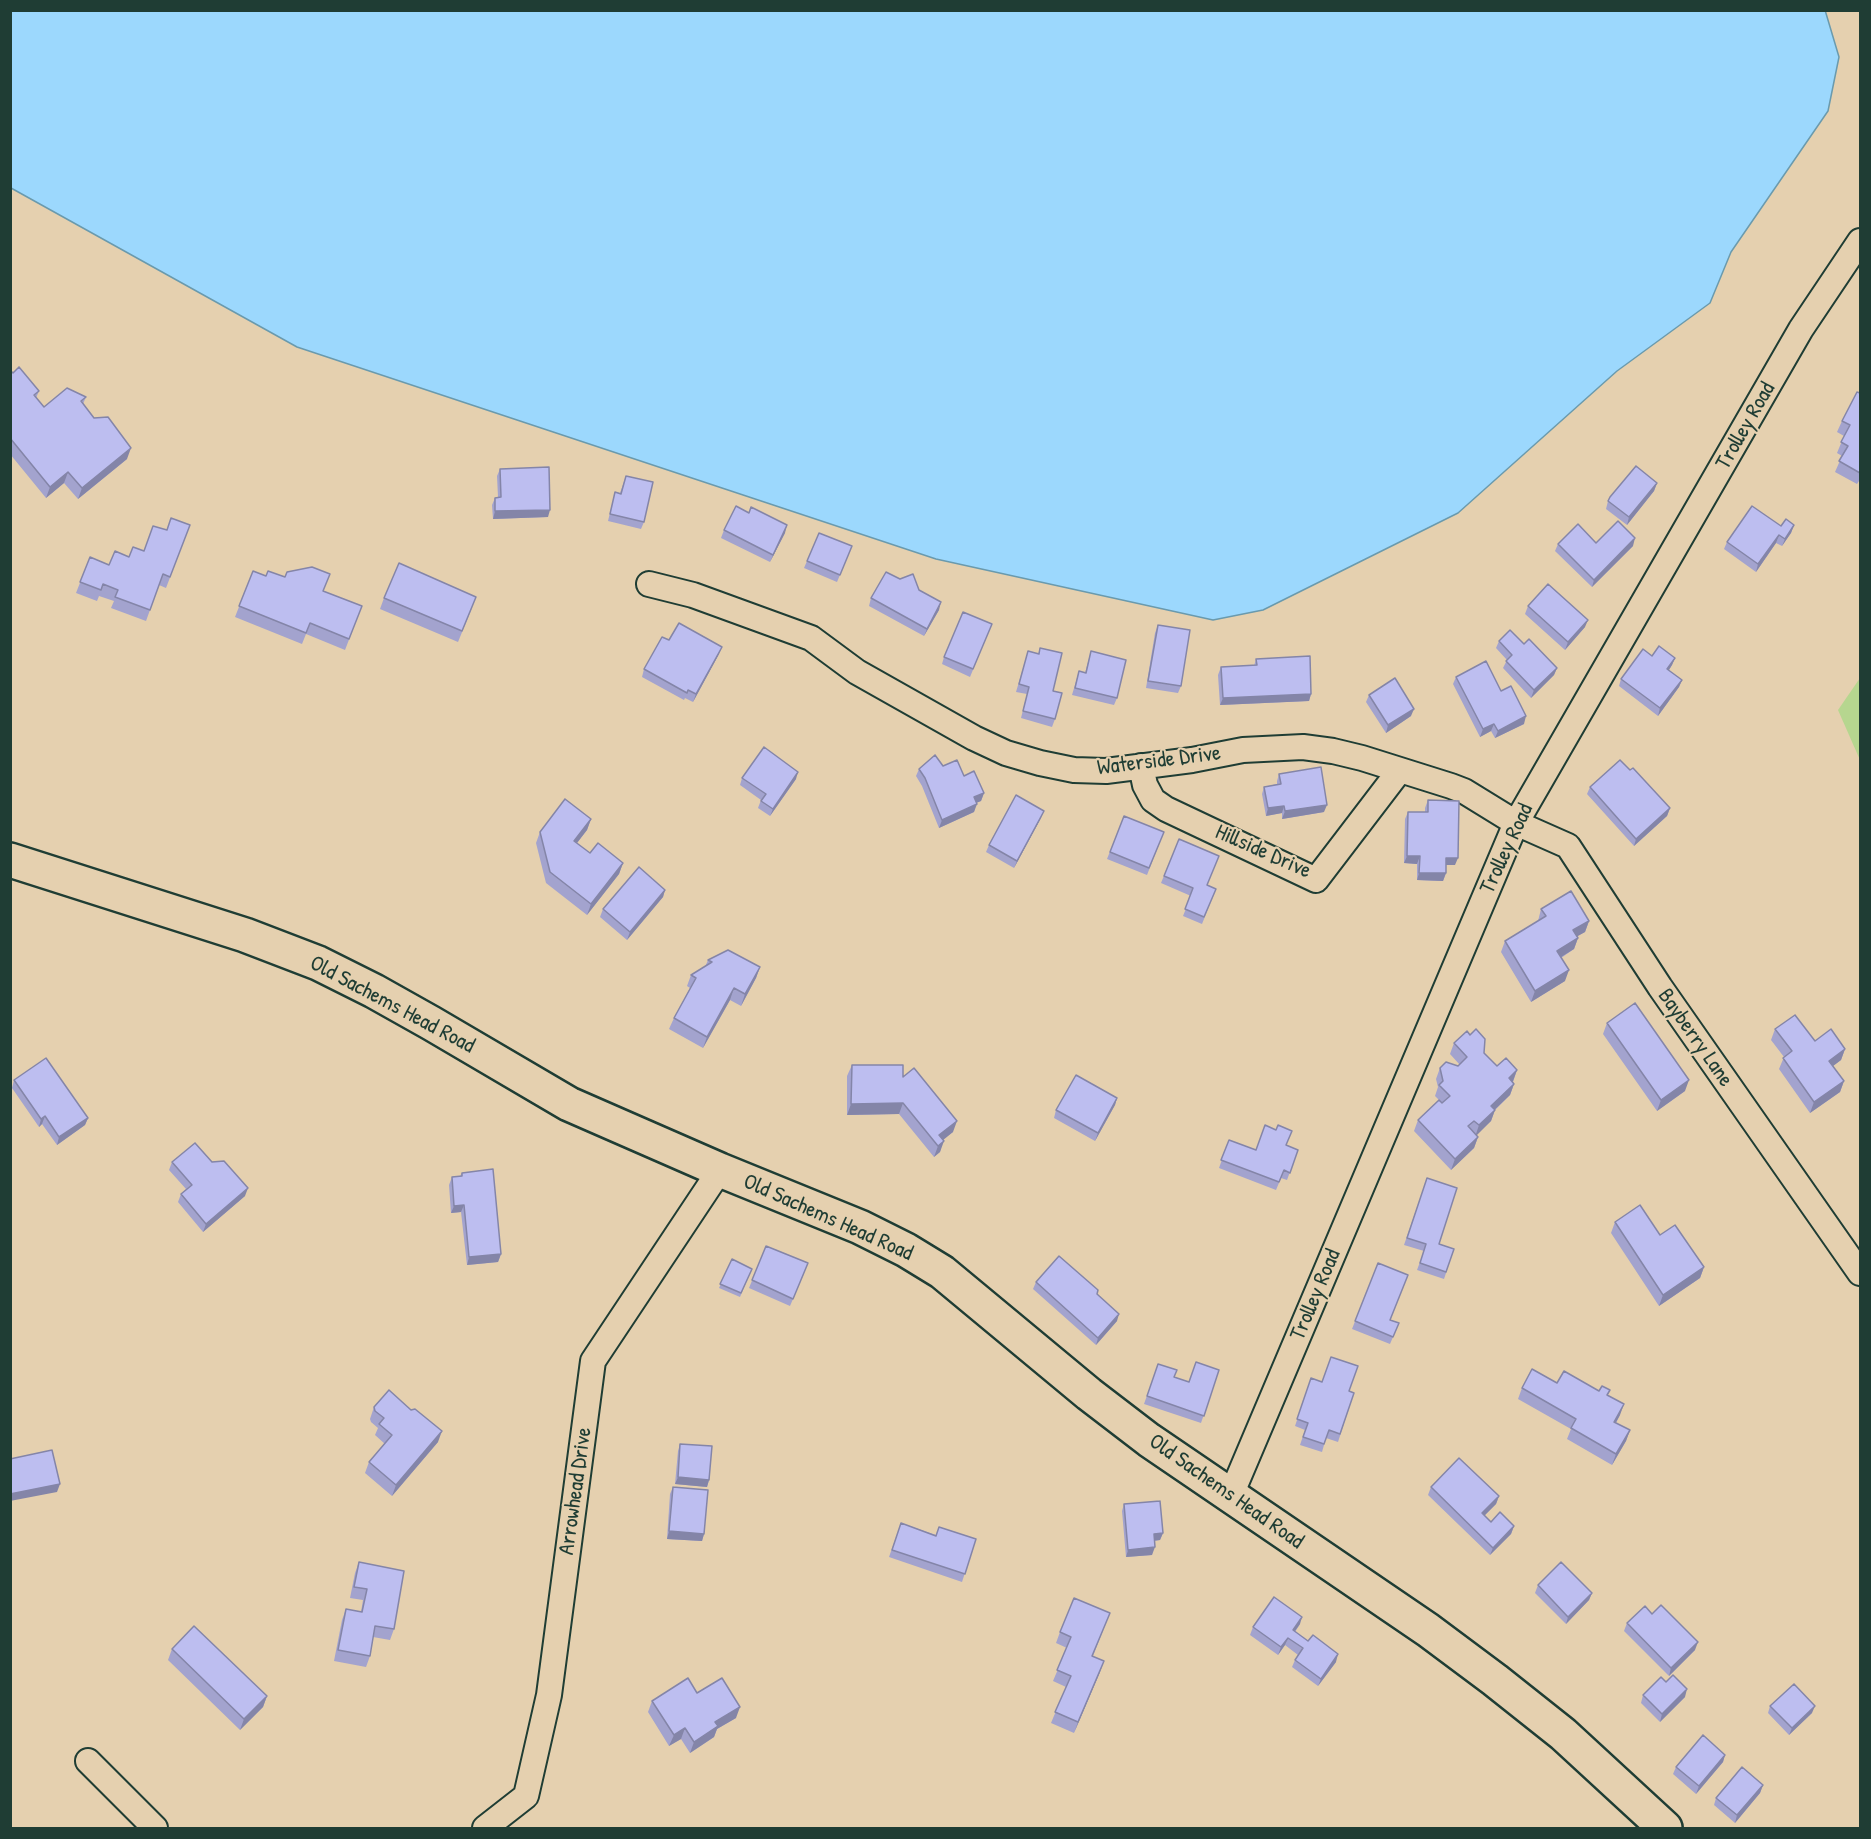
<!DOCTYPE html>
<html>
<head>
<meta charset="utf-8">
<style>
	body { margin:0 }
	#map { position:relative; width:1871px; height:1839px; overflow:hidden; background:#e5d0af; font-family:"Patrick Hand",sans-serif }
	canvas { display:block }
	.frame { position:absolute; inset:0; border:12px solid #1f3d34; pointer-events:none }
</style>
</head>
<body>
<div id="map">
<canvas width="1871" height="1839"></canvas>
<div class="frame"></div>
</div>
<script>
const g = document.querySelector('canvas').getContext('2d');
g.lineJoin = 'round';
function paint(path, color) {
  g.fillStyle = color;
  g.fill(path, 'evenodd');
}
function toPath(rows) {
  const path = new Path2D();
  for (const r of rows) {
    path.moveTo(r[0], r[1]);
    for (let i = 2; i < r.length; i += 2) path.lineTo(r[i], r[i + 1]);
  }
  return path;
}
function strokePath(path, color, width, dash) {
  g.strokeStyle = color;
  g.lineWidth = width;
  g.lineCap = dash ? 'butt' : 'round';
  g.setLineDash(dash || []);
  g.stroke(path);
}
function write(font, color, halo, rows, align = 'center') {
  g.font = font + ' "Patrick Hand",sans-serif';
  g.lineWidth = 4.5;
  g.setLineDash([]);
  g.textBaseline = 'middle';
  g.strokeStyle = halo;
  g.fillStyle = color;
  for (const [text, x, y, turn = 0] of rows) {
    g.save();
    g.translate(x, y);
    g.rotate((+turn || 0) * Math.PI / 180);
    g.textAlign = isNaN(turn) ? turn : align;
    if (halo) g.strokeText(text, 0, 0);
    g.fillText(text, 0, 0);
    g.restore();
  }
}
paint(toPath([
	[1860,678,1860,760,1838,710]
]), '#b6d68f');
const water = toPath([
	[1825,10,1839,57,1828,111,1731,252,1710,303,1617,371,1458,513,1263,610,1213,620,936,559,297,347,11,188,11,11,1825,10]
]);
paint(water, '#9cd8fd');
strokePath(water, '#6a9aad', 1.5);
const street = toPath([
	[649,584,693,595,811,638,857,672,974,738,1006,753,1040,763,1074,770,1106,771,1192,760,1243,750,1303,747,1333,751,1362,758,1451,786,1464,791,1516,823,1568,846,1660,987,1860,1273],
	[1141,766,1145,785,1153,800,1166,809,1316,880,1400,770],
	[1231,1495,1516,823,1801,329,1860,241],
	[88,1761,155,1828],
	[485,1828,526,1796,549,1695,593,1361,720,1170]
]);
const secondary = toPath([
	[10,860,245,935,318,963,374,991,431,1023,569,1104,720,1170,860,1227,906,1250,942,1272,1089,1394,1149,1440,1428,1630,1495,1680,1563,1734,1665,1828]
]);
strokePath(street, '#1f3d34', 28);
strokePath(secondary, '#1f3d34', 38);
strokePath(street, '#e5d0af', 24);
strokePath(secondary, '#e5d0af', 33);
paint(toPath([
	[10,370,13,373,39,391,36,398,44,407,86,397,83,404,127,459,78,499,64,483,46,498,10,454],
	[1860,393,1860,482,1859,481,1857,484,1835,472,1842,456,1837,453,1844,436,1837,432,1842,421],
	[500,469,548,517,493,519,492,505,495,498,498,497,497,476],
	[626,476,644,522,641,529,608,521,615,492,620,493],
	[1657,483,1654,491,1627,525,1606,509,1608,501],
	[190,525,166,588,159,585,146,621,111,608,114,601,99,596,97,601,76,593,90,557,109,565,144,551,166,530],
	[1794,525,1791,533,1782,546,1776,543,1756,572,1724,549,1727,542],
	[724,530,785,533,770,562,721,538],
	[819,533,852,546,837,582,804,568],
	[1596,543,1633,546,1592,587,1555,551,1558,544],
	[253,571,266,576,285,577,323,591,362,606,345,650,306,634,302,644,235,617],
	[919,590,939,610,924,636,869,606,871,598],
	[384,598,472,608,458,642,380,609],
	[1528,606,1585,627,1565,650,1525,614],
	[992,624,970,677,942,664,944,657],
	[1158,625,1181,686,1178,693,1146,688,1155,633],
	[669,640,719,654,693,702,685,698,684,700,642,677,644,669],
	[1499,641,1524,644,1557,668,1554,675,1531,698,1503,668,1507,660,1496,648],
	[1040,648,1053,691,1055,719,1052,727,1021,718,1027,694,1016,692,1028,651,1038,654],
	[1091,651,1117,698,1114,705,1072,695,1079,671,1085,673],
	[1652,656,1675,658,1672,665,1669,670,1682,680,1679,687,1658,716,1619,686,1621,679],
	[1256,659,1311,694,1309,701,1220,705,1218,675,1221,667,1254,666],
	[1456,677,1501,691,1524,724,1495,738,1491,731,1480,737,1453,684],
	[1369,695,1411,716,1386,733,1366,702],
	[943,766,964,776,984,793,981,801,976,803,974,812,939,828,922,786,916,776,919,769],
	[1630,770,1670,808,1667,816,1634,846,1587,794,1590,787],
	[1279,774,1324,812,1282,819,1282,813,1266,816,1262,794,1264,787,1277,784,1277,781],
	[742,778,796,779,770,816,758,808,761,800,740,785],
	[1428,800,1455,865,1446,865,1446,873,1443,881,1417,880,1417,864,1404,863,1405,819,1408,812,1425,812,1425,808],
	[1124,816,1164,832,1147,875,1107,859],
	[1041,818,1014,868,986,852,989,845],
	[591,819,587,830,577,843,590,853,623,863,619,874,587,915,546,883,536,843,540,832],
	[1179,839,1207,885,1216,889,1202,924,1183,916,1191,896,1161,883],
	[665,890,663,897,627,940,600,917,603,909],
	[1541,909,1589,921,1585,932,1577,936,1578,938,1574,949,1561,958,1565,981,1531,1002,1501,952,1505,941,1538,921],
	[708,960,760,967,756,978,741,1006,730,1000,703,1048,669,1029,674,1018,690,988,687,986,691,975,705,967],
	[1607,1023,1685,1091,1657,1111,1603,1034],
	[1775,1029,1845,1049,1841,1060,1833,1066,1844,1081,1840,1092,1810,1113,1779,1069,1784,1057,1771,1040],
	[1454,1043,1484,1053,1497,1066,1517,1070,1513,1082,1514,1084,1510,1095,1495,1110,1491,1121,1476,1135,1478,1137,1474,1148,1451,1170,1414,1131,1418,1120,1439,1100,1435,1096,1438,1087,1436,1079,1440,1068,1458,1066,1460,1065,1450,1054],
	[852,1065,903,1077,953,1132,943,1139,940,1152,934,1157,899,1114,847,1115,847,1076],
	[14,1080,88,1118,85,1125,57,1145,42,1124,39,1127,12,1088],
	[1117,1098,1115,1105,1095,1141,1054,1118,1056,1110],
	[1229,1140,1256,1150,1298,1150,1287,1180,1281,1178,1276,1190,1219,1168],
	[172,1162,212,1162,245,1196,203,1232,178,1202,181,1194,186,1189,169,1170],
	[462,1173,501,1254,498,1262,467,1265,461,1212,451,1213,449,1185,452,1177,460,1176],
	[1427,1178,1439,1244,1454,1249,1444,1279,1417,1270,1424,1251,1404,1245],
	[1615,1222,1660,1235,1704,1267,1700,1278,1659,1306,1611,1233],
	[766,1246,805,1271,790,1306,749,1288],
	[732,1259,752,1269,740,1297,719,1288],
	[1378,1263,1391,1320,1399,1323,1390,1344,1352,1329],
	[1036,1282,1097,1294,1117,1321,1096,1345,1033,1289],
	[1158,1364,1174,1377,1188,1382,1219,1370,1201,1423,1144,1404],
	[1311,1378,1354,1393,1338,1442,1326,1438,1322,1452,1300,1445,1305,1430,1295,1426],
	[1557,1383,1599,1391,1610,1390,1608,1395,1620,1415,1616,1423,1630,1430,1626,1441,1612,1465,1567,1439,1571,1429,1518,1399,1522,1388],
	[374,1407,438,1442,392,1496,365,1473,369,1462,385,1444,375,1435,378,1428,371,1422,370,1419],
	[680,1444,709,1480,707,1487,675,1484,678,1451],
	[673,1487,704,1534,702,1541,667,1539,670,1494],
	[1431,1487,1499,1496,1496,1504,1484,1516,1491,1522,1514,1526,1511,1534,1490,1555,1428,1495],
	[1124,1504,1163,1533,1160,1540,1154,1541,1152,1555,1126,1557,1122,1511],
	[901,1523,936,1535,939,1527,976,1539,962,1582,889,1557],
	[359,1562,394,1629,390,1640,373,1637,370,1656,366,1667,334,1661,342,1620,346,1609,361,1612,363,1600,350,1598,355,1573],
	[1538,1585,1592,1593,1589,1600,1566,1624,1535,1593],
	[1110,1613,1093,1656,1100,1672,1074,1733,1051,1723,1066,1687,1053,1681,1067,1648,1056,1643,1060,1632],
	[1652,1614,1695,1650,1669,1676,1624,1631,1627,1623],
	[1300,1624,1295,1632,1336,1662,1318,1686,1292,1667,1295,1660,1298,1655,1285,1645,1278,1655,1250,1635,1253,1627],
	[172,1649,267,1696,263,1707,240,1730,168,1660],
	[1666,1682,1685,1697,1660,1722,1641,1703,1643,1695],
	[697,1693,736,1718,717,1729,714,1737,690,1753,681,1739,669,1746,648,1712,652,1701],
	[1770,1706,1812,1713,1789,1735,1768,1713],
	[1725,1755,1723,1762,1696,1794,1673,1774,1676,1767],
	[1763,1785,1760,1793,1735,1823,1714,1805,1716,1798]
]), '#a3a3ce');
paint(toPath([
	[131,448,127,459,78,499,82,488],
	[68,472,64,483,46,498,50,487],
	[1657,483,1654,491,1627,525,1629,517],
	[550,510,548,517,493,519,495,511],
	[787,525,785,533,770,562,773,555],
	[1794,525,1791,533,1782,546,1785,539],
	[1779,535,1776,543,1756,572,1758,564],
	[1635,538,1633,546,1592,587,1594,580],
	[941,602,939,610,924,636,927,629],
	[1588,620,1585,627,1565,650,1568,642],
	[722,647,719,654,693,702,696,694],
	[1675,658,1672,665,1665,676,1667,669],
	[1557,668,1554,675,1531,698,1534,690],
	[1682,680,1679,687,1658,716,1660,708],
	[1311,694,1309,701,1220,705,1223,698],
	[1414,709,1411,716,1386,733,1388,725],
	[1526,716,1524,724,1495,738,1498,731],
	[1494,724,1491,731,1480,737,1483,729],
	[798,772,796,779,770,816,773,809],
	[984,793,981,801,971,805,974,797],
	[977,804,974,812,939,828,942,820],
	[1327,805,1324,812,1282,819,1285,811],
	[1284,806,1282,813,1266,816,1268,808],
	[1670,808,1667,816,1634,846,1636,839],
	[1044,811,1041,818,1014,868,1017,861],
	[591,819,587,830,570,852,574,841],
	[1407,856,1420,856,1417,864,1404,863],
	[1446,858,1458,858,1455,865,1444,865],
	[623,863,619,874,587,915,591,904],
	[1419,873,1446,873,1443,881,1417,880],
	[665,890,663,897,627,940,630,932],
	[1589,921,1585,932,1569,941,1573,930],
	[1578,938,1574,949,1553,962,1557,951],
	[760,967,756,978,741,1006,745,994],
	[1569,970,1565,981,1531,1002,1535,991],
	[734,988,730,1000,703,1048,707,1037],
	[1845,1049,1841,1060,1825,1072,1829,1061],
	[1517,1070,1513,1081,1505,1089,1509,1078],
	[1689,1080,1685,1091,1657,1111,1661,1100],
	[1844,1081,1840,1092,1810,1113,1814,1102],
	[1514,1084,1510,1095,1487,1117,1491,1106],
	[1117,1098,1115,1105,1095,1141,1098,1133],
	[903,1103,899,1114,847,1115,851,1104],
	[1495,1110,1491,1121,1475,1137,1479,1125],
	[45,1116,42,1124,39,1127,41,1119],
	[88,1118,85,1125,57,1145,59,1137],
	[957,1121,953,1132,937,1145,939,1135],
	[1478,1137,1474,1148,1451,1170,1455,1159],
	[944,1141,940,1152,934,1157,938,1146],
	[248,1188,245,1196,203,1232,206,1224],
	[464,1205,461,1212,451,1213,454,1206],
	[501,1254,498,1262,467,1265,469,1257],
	[1704,1267,1700,1278,1659,1306,1663,1295],
	[1119,1314,1117,1321,1096,1345,1098,1338],
	[1624,1404,1620,1415,1610,1433,1614,1422],
	[1630,1430,1626,1441,1612,1465,1616,1454],
	[442,1431,438,1442,392,1496,396,1485],
	[678,1477,709,1480,707,1487,675,1484],
	[60,1484,57,1492,10,1501,10,1494],
	[1499,1496,1496,1504,1479,1521,1482,1513],
	[1514,1526,1511,1534,1490,1555,1493,1548],
	[669,1531,704,1534,702,1541,667,1539],
	[1163,1533,1160,1540,1151,1541,1154,1534],
	[1155,1547,1152,1555,1126,1557,1128,1550],
	[1592,1593,1589,1600,1566,1624,1568,1617],
	[1302,1617,1300,1624,1290,1638,1293,1630],
	[1288,1638,1285,1645,1278,1655,1281,1647],
	[1698,1642,1695,1650,1669,1676,1671,1668],
	[1338,1654,1336,1662,1318,1686,1321,1679],
	[1104,1661,1100,1672,1074,1733,1078,1722],
	[1687,1689,1685,1697,1660,1722,1662,1714],
	[267,1696,263,1707,240,1730,244,1719],
	[1815,1706,1812,1713,1789,1735,1792,1728],
	[740,1707,736,1718,717,1729,714,1737,690,1753,694,1742,715,1722],
	[685,1728,681,1739,669,1746,674,1735],
	[1725,1755,1723,1762,1696,1794,1699,1786],
	[1763,1785,1760,1793,1735,1823,1737,1815]
]), '#8485a8');
const building = toPath([
	[19,367,39,391,34,395,44,407,67,388,86,397,81,401,94,418,108,417,131,448,82,488,68,472,50,487,10,438,10,370,13,373,19,367],
	[1857,392,1860,393,1860,473,1839,461,1848,446,1841,442,1850,425,1842,421,1857,392],
	[1636,466,1657,483,1629,517,1608,501,1610,497,1636,466],
	[549,467,550,510,495,511,495,498,501,497,500,469,549,467],
	[626,476,653,482,644,522,610,514,615,492,621,494,626,476],
	[736,506,749,513,751,507,787,525,773,555,724,530,736,506],
	[1752,506,1781,526,1786,519,1794,525,1785,539,1779,535,1758,564,1727,542,1752,506],
	[171,518,190,525,170,577,163,574,150,610,115,597,118,590,103,584,101,590,80,582,90,557,109,565,115,551,129,557,133,547,144,551,153,526,167,530,171,518],
	[1618,521,1635,538,1594,580,1558,544,1578,524,1596,543,1618,521],
	[819,533,852,546,840,575,807,561,819,533],
	[399,563,476,597,462,631,384,598,399,563],
	[312,567,330,574,323,591,362,606,349,639,310,623,306,633,239,606,253,571,266,576,268,571,285,577,287,572,312,567],
	[886,572,900,579,913,574,919,590,941,602,927,629,871,598,886,572],
	[1548,584,1588,620,1568,642,1528,606,1548,584],
	[963,612,992,624,973,669,944,657,963,612],
	[679,623,722,647,696,694,688,690,687,693,644,669,662,637,669,640,679,623],
	[1158,625,1190,630,1181,686,1148,681,1158,625],
	[1510,630,1524,644,1529,639,1557,668,1534,690,1506,661,1512,655,1499,641,1510,630],
	[1659,646,1675,658,1667,669,1682,680,1660,708,1621,679,1643,649,1652,656,1659,646],
	[1040,648,1062,653,1053,691,1062,693,1055,719,1023,711,1029,687,1019,684,1028,651,1039,654,1040,648],
	[1091,651,1126,660,1117,698,1075,688,1079,671,1086,673,1091,651],
	[1310,656,1311,694,1223,698,1221,667,1257,665,1256,659,1310,656],
	[1486,661,1501,691,1511,686,1526,716,1498,731,1494,724,1483,729,1456,677,1486,661],
	[1395,678,1414,709,1388,725,1369,695,1395,678],
	[764,747,798,772,773,809,761,801,766,794,742,778,764,747],
	[935,755,943,766,957,760,964,776,974,771,984,793,974,797,977,804,942,820,925,778,919,769,935,755],
	[1620,760,1630,770,1633,768,1670,808,1636,839,1590,787,1620,760],
	[1321,767,1327,805,1285,811,1284,806,1268,808,1264,787,1281,784,1279,774,1321,767],
	[1016,795,1044,811,1017,861,989,845,1016,795],
	[565,799,591,819,574,841,590,853,598,843,623,863,591,904,550,872,540,832,565,799],
	[1428,800,1459,801,1458,858,1446,858,1446,873,1419,873,1420,856,1407,856,1408,812,1428,812,1428,800],
	[1124,816,1164,832,1149,868,1110,852,1124,816],
	[1179,839,1219,856,1207,885,1216,889,1204,917,1185,909,1193,888,1164,876,1179,839],
	[639,867,665,890,630,932,603,909,639,867],
	[1571,891,1589,921,1573,930,1578,938,1557,951,1569,970,1535,991,1505,941,1546,916,1541,909,1571,891],
	[728,950,760,967,745,994,734,988,707,1037,674,1018,696,978,691,975,712,962,708,960,728,950],
	[1635,1003,1689,1080,1661,1100,1607,1023,1635,1003],
	[1795,1015,1815,1041,1831,1029,1845,1049,1829,1061,1844,1081,1814,1102,1783,1058,1792,1051,1775,1029,1795,1015],
	[1476,1029,1485,1039,1484,1053,1497,1066,1506,1058,1517,1070,1509,1078,1514,1084,1491,1106,1495,1110,1479,1125,1474,1121,1468,1126,1478,1137,1455,1159,1418,1120,1439,1100,1442,1103,1450,1096,1439,1085,1443,1081,1440,1068,1446,1062,1458,1066,1467,1057,1454,1043,1467,1031,1470,1035,1476,1029],
	[46,1058,88,1118,59,1137,45,1116,41,1119,14,1080,46,1058],
	[852,1065,903,1065,903,1077,914,1068,957,1121,939,1135,944,1141,938,1146,903,1103,851,1104,852,1065],
	[1076,1075,1117,1098,1098,1133,1056,1110,1076,1075],
	[1265,1125,1276,1130,1278,1125,1292,1131,1286,1145,1298,1150,1290,1173,1284,1170,1279,1182,1221,1160,1229,1140,1256,1150,1265,1125],
	[195,1143,212,1162,224,1161,248,1188,206,1224,181,1194,192,1185,172,1162,195,1143],
	[493,1169,501,1254,469,1257,464,1205,454,1206,452,1177,462,1176,462,1173,493,1169],
	[1427,1178,1457,1188,1439,1244,1454,1249,1446,1272,1420,1263,1426,1244,1407,1238,1427,1178],
	[1640,1205,1660,1235,1675,1225,1704,1267,1663,1295,1615,1222,1640,1205],
	[766,1246,808,1263,793,1299,752,1280,766,1246],
	[1059,1256,1098,1290,1097,1294,1119,1314,1098,1338,1036,1282,1059,1256],
	[732,1259,752,1269,741,1293,720,1284,732,1259],
	[1378,1263,1408,1275,1390,1320,1399,1323,1393,1337,1355,1321,1378,1263],
	[1331,1357,1358,1366,1349,1391,1354,1393,1340,1434,1329,1430,1324,1444,1303,1437,1308,1423,1297,1419,1311,1378,1322,1382,1331,1357],
	[1196,1362,1219,1370,1204,1416,1147,1396,1158,1364,1177,1370,1174,1377,1189,1382,1196,1362],
	[1532,1369,1557,1383,1564,1371,1599,1391,1602,1386,1610,1390,1607,1395,1624,1404,1614,1422,1630,1430,1616,1454,1571,1428,1576,1419,1522,1388,1532,1369],
	[389,1390,411,1410,415,1409,442,1431,396,1485,369,1462,392,1435,379,1424,384,1418,375,1411,374,1407,389,1390],
	[680,1444,712,1446,709,1480,678,1477,680,1444],
	[52,1450,60,1484,10,1494,10,1459,52,1450],
	[1459,1458,1499,1496,1482,1513,1491,1522,1500,1512,1514,1526,1493,1548,1431,1487,1459,1458],
	[673,1487,708,1490,704,1534,669,1531,673,1487],
	[1160,1501,1163,1533,1154,1534,1155,1547,1128,1550,1124,1504,1160,1501],
	[901,1523,936,1536,939,1527,976,1539,965,1574,892,1550,901,1523],
	[359,1562,404,1571,394,1629,375,1626,370,1656,338,1650,346,1609,362,1612,367,1589,354,1587,359,1562],
	[1561,1562,1592,1593,1568,1617,1538,1585,1561,1562],
	[1274,1597,1302,1617,1293,1630,1308,1641,1313,1635,1338,1654,1321,1679,1295,1660,1303,1648,1288,1638,1281,1647,1253,1627,1274,1597],
	[1074,1598,1110,1613,1092,1656,1104,1661,1078,1722,1055,1712,1071,1676,1057,1670,1071,1637,1060,1632,1074,1598],
	[1661,1605,1698,1642,1671,1668,1627,1623,1645,1606,1652,1614,1661,1605],
	[194,1626,267,1696,244,1719,172,1649,194,1626],
	[1673,1675,1687,1689,1662,1714,1643,1695,1661,1677,1666,1682,1673,1675],
	[688,1678,697,1693,722,1678,740,1707,715,1722,718,1726,694,1742,685,1728,674,1735,652,1701,688,1678],
	[1794,1684,1815,1706,1792,1728,1770,1706,1794,1684],
	[1703,1735,1725,1755,1699,1786,1676,1767,1703,1735],
	[1742,1767,1763,1785,1737,1815,1716,1798,1742,1767]
]);
paint(building, '#bdbef0');
strokePath(building, '#8485a8', 1.5);
write('22px', '#1f3d34', '#e5d0af', [
	["Trolley Road",1746,426,-60],
	["Waterside Drive",1159,761,-7],
	["Trolley Road",1507,849,-65],
	["Hillside Drive",1263,852,24],
	["Old Sachems Head Road",392,1005,28],
	["Bayberry Lane",1695,1038,55],
	["Old Sachems Head Road",828,1218,24],
	["Trolley Road",1316,1295,-67],
	["Arrowhead Drive",576,1491,-82],
	["Old Sachems Head Road",1226,1492,35]
]);
</script>
</body>
</html>
